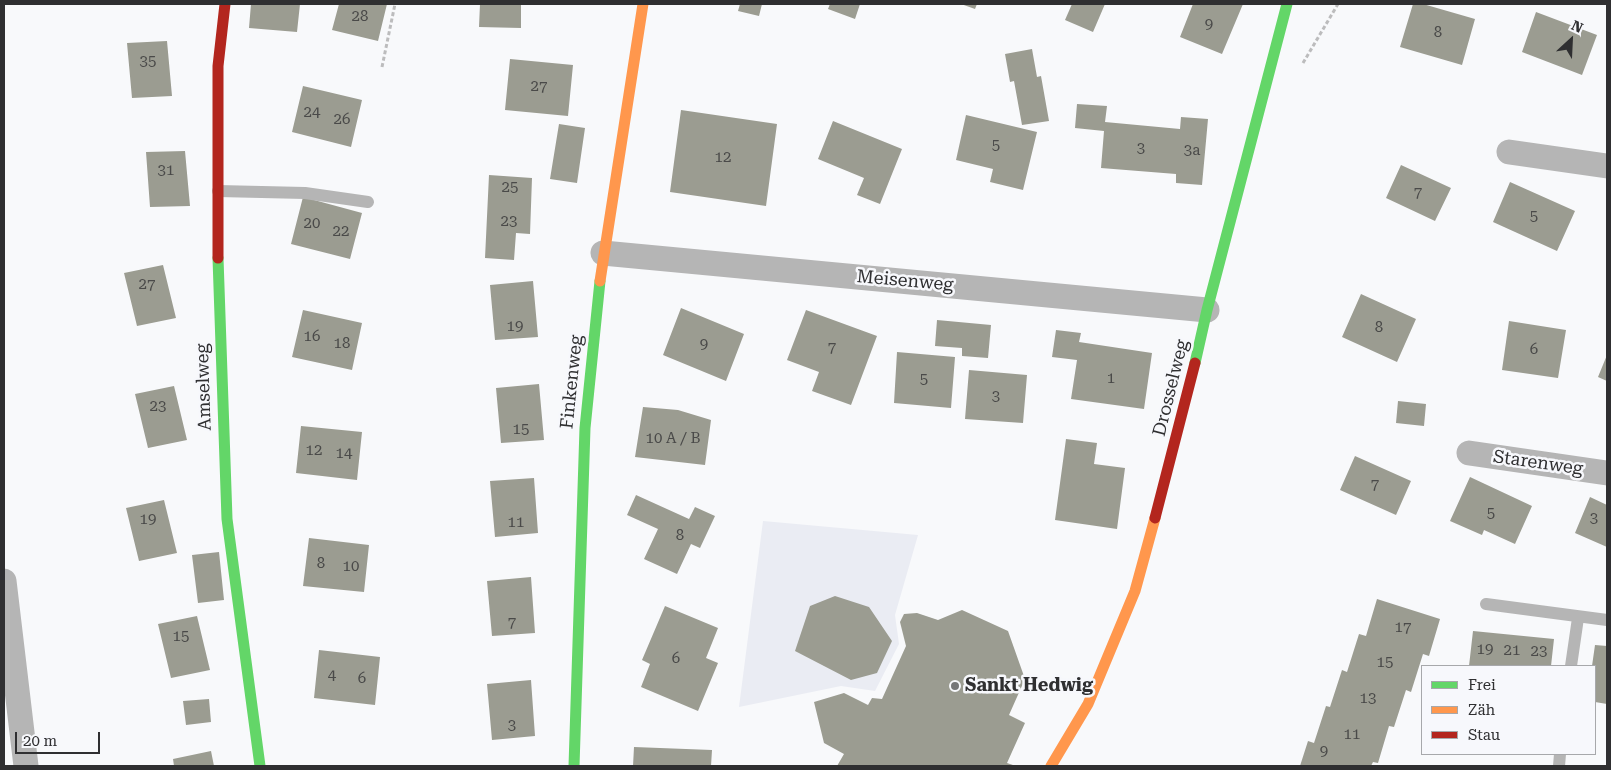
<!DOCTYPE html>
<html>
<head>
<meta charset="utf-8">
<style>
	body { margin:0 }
	#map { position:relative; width:1611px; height:770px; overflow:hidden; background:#f8f9fb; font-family:"Roboto Serif",serif }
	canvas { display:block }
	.frame { position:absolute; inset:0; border:5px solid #2f2f31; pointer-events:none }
	.legend { position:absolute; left:1421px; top:665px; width:175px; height:90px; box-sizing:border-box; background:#f7f8fc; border:1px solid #a7a8ab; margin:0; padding:6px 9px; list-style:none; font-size:15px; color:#2f2f31 }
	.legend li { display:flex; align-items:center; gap:10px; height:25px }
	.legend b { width:25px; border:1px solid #a7a8ab }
	.north { position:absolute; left:1546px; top:15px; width:50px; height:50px; -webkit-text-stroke:4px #f7f8fc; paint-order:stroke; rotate:25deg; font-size:14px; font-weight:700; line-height:20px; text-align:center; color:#2f2f31 }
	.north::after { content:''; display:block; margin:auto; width:18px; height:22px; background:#2f2f31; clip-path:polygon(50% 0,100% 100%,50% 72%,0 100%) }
	.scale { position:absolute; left:15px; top:732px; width:85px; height:22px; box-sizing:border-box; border:2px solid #2f2f31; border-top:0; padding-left:6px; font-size:15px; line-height:18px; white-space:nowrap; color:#2f2f31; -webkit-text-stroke:4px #f7f8fc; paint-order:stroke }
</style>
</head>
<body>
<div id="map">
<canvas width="1611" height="770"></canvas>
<div class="frame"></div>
<ul class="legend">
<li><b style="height:6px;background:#63d668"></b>Frei</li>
<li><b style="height:6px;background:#ff974d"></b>Zäh</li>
<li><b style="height:6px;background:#b3261e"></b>Stau</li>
</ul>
<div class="north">N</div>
<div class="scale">20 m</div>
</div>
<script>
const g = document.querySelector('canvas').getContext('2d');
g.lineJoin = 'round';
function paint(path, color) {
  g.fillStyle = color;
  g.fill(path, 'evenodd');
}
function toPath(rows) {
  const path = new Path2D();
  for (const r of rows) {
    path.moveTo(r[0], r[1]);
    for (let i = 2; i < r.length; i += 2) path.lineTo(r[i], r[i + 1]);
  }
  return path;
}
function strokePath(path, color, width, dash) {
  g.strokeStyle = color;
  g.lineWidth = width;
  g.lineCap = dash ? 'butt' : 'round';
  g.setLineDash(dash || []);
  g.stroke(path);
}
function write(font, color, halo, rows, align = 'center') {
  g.font = font + ' "Roboto Serif",serif';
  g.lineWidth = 5;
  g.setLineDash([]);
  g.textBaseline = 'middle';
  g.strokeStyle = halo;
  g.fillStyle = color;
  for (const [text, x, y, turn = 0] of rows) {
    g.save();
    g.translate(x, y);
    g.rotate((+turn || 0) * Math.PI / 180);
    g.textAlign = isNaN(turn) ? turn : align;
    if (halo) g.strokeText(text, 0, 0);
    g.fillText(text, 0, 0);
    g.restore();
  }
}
paint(toPath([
	[763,521,918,535,895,615,899,644,875,691,841,686,739,707]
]), '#eaecf3');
paint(toPath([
	[251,4,300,4,297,32,249,28],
	[339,4,387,4,378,41,332,30],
	[480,4,521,4,521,28,479,27],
	[740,4,762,4,759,16,738,11],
	[830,4,860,4,855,19,828,9],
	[961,4,977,4,975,9],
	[1072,4,1105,4,1093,32,1065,20],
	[1193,4,1243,4,1222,54,1180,37],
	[1413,4,1423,4,1475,19,1462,65,1400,47],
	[1536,12,1597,35,1582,75,1522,52],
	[167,41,172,96,132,98,127,43],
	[1032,49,1037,77,1041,76,1049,121,1022,125,1014,81,1010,82,1005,54],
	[510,59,573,65,568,116,505,110],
	[303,86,362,100,351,147,292,132],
	[1077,104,1107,106,1105,122,1180,129,1181,117,1208,119,1202,185,1176,183,1176,174,1101,168,1104,131,1075,128],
	[681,110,777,124,766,206,670,192],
	[966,115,1037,132,1023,190,990,182,993,169,956,160],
	[833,121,902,149,880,204,857,195,864,178,818,159],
	[559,124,585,128,577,183,550,179],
	[185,151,190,206,150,207,146,152],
	[1401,165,1451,188,1435,221,1386,198],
	[489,175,532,178,530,234,516,233,514,260,485,258],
	[1510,182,1575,211,1557,251,1493,222],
	[303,197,362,213,350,259,291,244],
	[163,265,176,318,137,326,124,273],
	[533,281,538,337,495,340,490,285],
	[1361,294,1416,319,1397,362,1342,337],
	[681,308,744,334,726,381,663,355],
	[303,310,362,323,352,370,292,357],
	[806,310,877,336,851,405,812,391,819,372,787,360],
	[937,320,991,325,988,358,962,356,962,348,935,346],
	[1509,321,1566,330,1558,378,1502,370],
	[1056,330,1081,333,1079,342,1152,353,1144,409,1071,399,1077,360,1052,357],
	[897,352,955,357,951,408,894,403],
	[1607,355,1607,381,1598,377],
	[969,370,1027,375,1023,423,965,419],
	[539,384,544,440,501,443,496,388],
	[174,386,187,440,148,448,135,394],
	[1398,401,1426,404,1424,426,1396,423],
	[643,407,678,410,711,420,705,465,635,457],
	[301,426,362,432,357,480,296,473],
	[1066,439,1097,443,1094,464,1125,468,1117,529,1055,520],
	[1355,456,1411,481,1396,515,1340,490],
	[1470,477,1532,506,1515,544,1484,530,1482,535,1450,521],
	[534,478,538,533,495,537,490,481],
	[636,495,689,519,695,507,715,516,700,548,691,544,677,574,644,559,658,529,627,515],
	[1590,497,1607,505,1607,547,1575,533],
	[164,500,177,553,139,561,126,508],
	[309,538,369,545,364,592,303,586],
	[219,552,224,600,198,603,192,555],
	[531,577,535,633,492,636,487,581],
	[835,596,869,607,892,641,877,673,851,680,795,651,810,606],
	[1377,599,1440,619,1429,656,1423,654,1411,692,1406,690,1394,727,1389,726,1378,763,1373,762,1371,766,1300,766,1308,741,1314,743,1326,706,1330,707,1342,670,1347,672,1359,634,1366,636],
	[665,606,718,628,706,658,718,663,698,711,641,687,650,664,642,660],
	[962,610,1008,631,1025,679,1009,715,1025,723,1007,763,1016,766,837,766,844,754,824,743,814,702,844,693,868,705,872,698,882,699,906,646,900,622,904,614,917,613,938,620],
	[197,616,210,670,171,678,158,624],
	[1473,631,1554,639,1551,666,1469,666],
	[1595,645,1607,646,1607,704,1595,702,1595,666,1592,666],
	[319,650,380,657,375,705,314,698],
	[531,680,535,736,492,740,487,684],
	[209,699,211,722,186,725,183,701],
	[634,747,712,750,711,766,633,766],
	[211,751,214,766,174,766,173,759]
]), '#9b9c91');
strokePath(toPath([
	[1303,63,1338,4],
	[382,67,395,4]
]), '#bcbcbd', 3, [4, 2.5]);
strokePath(toPath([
	[218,191,305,193,368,202],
	[1486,604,1607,620],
	[1571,666,1578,618],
	[1559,766,1560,754]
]), '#b5b5b5', 12);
strokePath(toPath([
	[1509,152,1607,166],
	[603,253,1207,310],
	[1469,453,1607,473],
	[4,581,26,766]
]), '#b5b5b5', 25);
strokePath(toPath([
	[218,258,227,519,260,766],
	[1195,363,1207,310,1287,4],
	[574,766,585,428,600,281]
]), '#63d668', 11);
strokePath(toPath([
	[600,281,643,4],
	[1051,766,1088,704,1135,591,1155,518]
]), '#ff974d', 11);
strokePath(toPath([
	[218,258,218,66,225,4],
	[1155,518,1195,363]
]), '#b3261e', 11);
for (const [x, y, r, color] of [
	[955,686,5,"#757678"]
]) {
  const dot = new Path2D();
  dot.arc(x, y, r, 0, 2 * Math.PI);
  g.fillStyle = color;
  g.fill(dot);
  strokePath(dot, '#f7f8fc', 2);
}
write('15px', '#4a4a49', null, [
	["28",360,17],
	["9",1209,25],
	["8",1438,33],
	["35",148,62],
	["27",539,87],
	["24",312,113],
	["26",342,120],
	["5",996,146],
	["3",1141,149],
	["3a",1192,151],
	["12",723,158],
	["31",166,171],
	["25",510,188],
	["7",1418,193],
	["5",1534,217],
	["23",509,222],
	["20",312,224],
	["22",341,232],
	["27",147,285],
	["19",515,327],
	["8",1379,328],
	["16",312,337],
	["18",342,344],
	["9",704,345],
	["7",832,348],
	["6",1534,350],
	["1",1111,379],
	["5",924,380],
	["3",996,397],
	["23",158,407],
	["15",521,430],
	["10 A / B",673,439],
	["12",314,451],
	["14",344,454],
	["7",1375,485],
	["5",1491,514],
	["3",1594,519],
	["19",148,520],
	["11",516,523],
	["8",680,536],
	["8",321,564],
	["10",351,567],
	["7",512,623],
	["17",1403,628],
	["15",181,637],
	["19",1485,650],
	["21",1512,651],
	["23",1539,652],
	["6",676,659],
	["15",1385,663],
	["4",332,676],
	["6",362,679],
	["13",1368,699],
	["3",512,726],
	["11",1352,735],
	["9",1324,752]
]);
write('18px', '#2f2f31', '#f7f8fc', [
	["Meisenweg",905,281,5],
	["Finkenweg",572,382,-84],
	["Amselweg",204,387,-92],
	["Drosselweg",1171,388,-76],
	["Starenweg",1538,463,8]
]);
write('bold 18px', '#2f2f31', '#f7f8fc', [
	["Sankt Hedwig",965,686]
], 'left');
</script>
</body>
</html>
